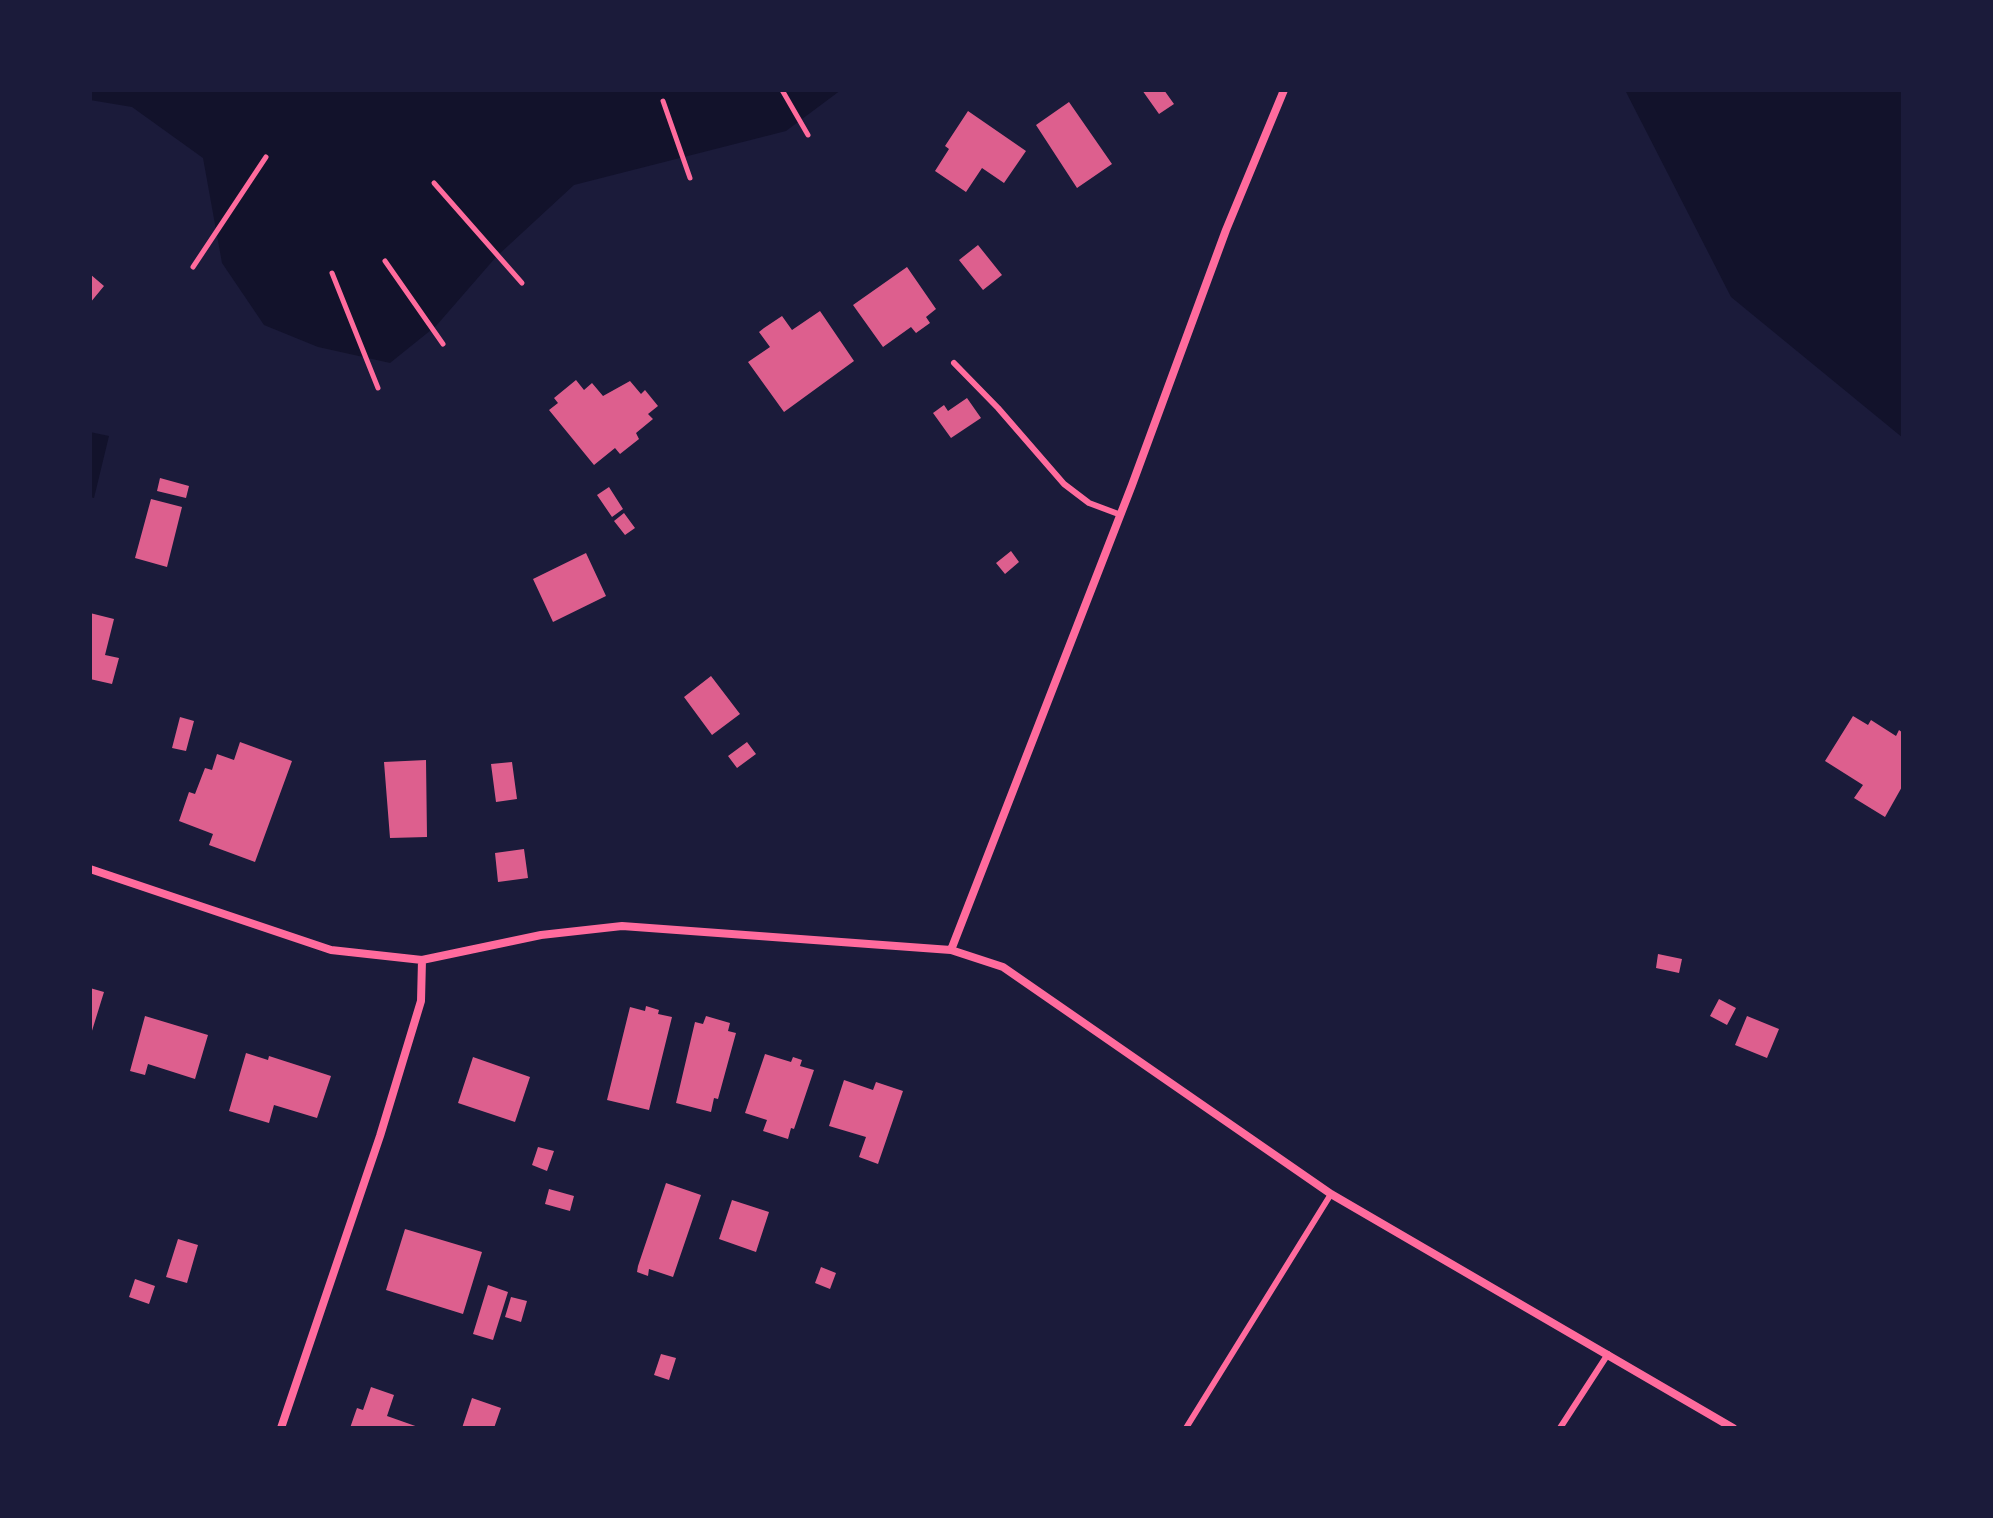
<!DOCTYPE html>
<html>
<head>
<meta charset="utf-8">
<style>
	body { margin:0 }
	#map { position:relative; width:1993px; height:1518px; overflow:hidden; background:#1b1b3a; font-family:Rubik,sans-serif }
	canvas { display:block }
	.frame { position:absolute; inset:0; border:92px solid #1b1b3a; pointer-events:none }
</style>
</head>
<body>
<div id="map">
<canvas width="1993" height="1518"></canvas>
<div class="frame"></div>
</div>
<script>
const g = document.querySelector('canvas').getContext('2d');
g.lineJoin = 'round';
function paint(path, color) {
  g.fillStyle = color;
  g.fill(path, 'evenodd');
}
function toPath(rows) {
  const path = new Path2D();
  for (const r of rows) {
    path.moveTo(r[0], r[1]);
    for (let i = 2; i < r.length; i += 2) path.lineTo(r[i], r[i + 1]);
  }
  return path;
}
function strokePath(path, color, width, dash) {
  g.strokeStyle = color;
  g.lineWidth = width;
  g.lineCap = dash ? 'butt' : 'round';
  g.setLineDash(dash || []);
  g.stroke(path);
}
paint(toPath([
	[90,90,841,90,786,131,574,185,496,257,436,326,390,363,318,347,264,325,222,263,203,158,132,107,90,100],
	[1625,90,1903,90,1903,438,1731,297],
	[90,432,109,436,94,498,90,497]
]), '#12122b');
paint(toPath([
	[1142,90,1164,90,1174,104,1159,114],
	[1069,102,1112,164,1077,188,1036,125],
	[968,111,1026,151,1004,183,982,168,966,192,935,171,949,149,945,146],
	[978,245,1002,275,983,290,959,260],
	[907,267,936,309,926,317,930,323,916,333,911,327,883,347,853,305],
	[90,274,104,286,90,303],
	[820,311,854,361,784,412,748,362,770,347,759,332,764,328,782,316,792,330],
	[576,380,584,390,592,383,603,396,630,381,641,394,645,390,658,406,648,414,653,419,636,433,639,439,620,454,615,448,594,465,549,410,558,403,554,398],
	[967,398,981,418,951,438,933,413,944,405,948,411],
	[160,478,189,486,186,498,157,491],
	[609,487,623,509,612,517,597,495],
	[151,499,182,507,167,567,135,558],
	[624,513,635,528,625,535,614,521],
	[1011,551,1019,562,1005,574,996,563],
	[586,553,606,596,553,622,533,579],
	[90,613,114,619,105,655,119,658,112,684,90,679],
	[711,676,740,714,712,735,684,697],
	[1853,716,1868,725,1871,720,1896,736,1899,730,1903,733,1903,785,1885,817,1854,798,1863,785,1825,761],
	[180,717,194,721,186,751,172,748],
	[240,742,292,761,255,862,209,845,213,834,179,821,189,792,195,794,205,768,212,770,217,754,234,760],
	[747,742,756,754,737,768,728,756],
	[426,760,427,837,390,838,384,762],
	[512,762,517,799,496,802,491,764],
	[524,849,528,878,498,882,495,853],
	[1658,954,1682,959,1679,973,1656,968],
	[90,988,104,992,91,1034,90,1034],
	[1719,999,1736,1008,1727,1025,1710,1016],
	[646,1006,659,1010,658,1014,672,1017,649,1110,607,1100,630,1007,645,1011],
	[145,1016,208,1035,195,1079,148,1064,145,1075,130,1071],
	[706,1016,730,1023,728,1031,736,1033,718,1099,714,1098,711,1112,676,1103,695,1022,703,1024],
	[1747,1016,1779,1029,1767,1058,1735,1045],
	[246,1053,268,1060,269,1056,331,1076,317,1118,274,1105,269,1123,229,1111],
	[765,1054,791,1062,793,1057,802,1060,800,1066,814,1070,794,1129,791,1128,788,1139,763,1131,767,1120,745,1113],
	[473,1057,530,1077,515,1122,458,1103],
	[844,1080,873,1090,876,1082,903,1091,878,1164,859,1157,866,1137,829,1126],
	[538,1147,554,1151,547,1171,532,1165],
	[666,1183,701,1195,673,1277,649,1269,648,1276,637,1272,638,1266],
	[549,1189,574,1196,570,1211,545,1204],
	[732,1200,769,1212,756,1252,719,1239],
	[405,1229,482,1252,463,1314,386,1290],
	[178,1239,198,1245,187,1283,166,1277],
	[821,1267,836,1273,830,1289,815,1283],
	[135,1279,155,1286,149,1304,129,1297],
	[488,1285,508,1292,493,1340,473,1334],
	[511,1297,527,1301,521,1322,505,1317],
	[661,1354,676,1358,669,1380,654,1375],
	[371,1387,394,1395,387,1416,421,1428,350,1428,357,1408,363,1410],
	[472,1398,501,1408,494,1428,462,1428]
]), '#dd5f8e');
strokePath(toPath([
	[782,90,808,135],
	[663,101,690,178],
	[434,183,522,283],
	[385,261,443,344],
	[193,267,266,157],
	[332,273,378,388]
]), '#ff6b9d', 5);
strokePath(toPath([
	[954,363,998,408,1064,484,1089,503,1121,515],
	[1186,1428,1331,1194],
	[1560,1428,1608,1354]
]), '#ff6b9d', 6);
strokePath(toPath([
	[90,869,331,950,422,960,541,935,622,926,951,950,1003,967,1331,1194,1733,1428],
	[951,950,1132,485,1226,230,1284,90],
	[281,1428,380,1136,421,1001,422,960]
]), '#ff6b9d', 8);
</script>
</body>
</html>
